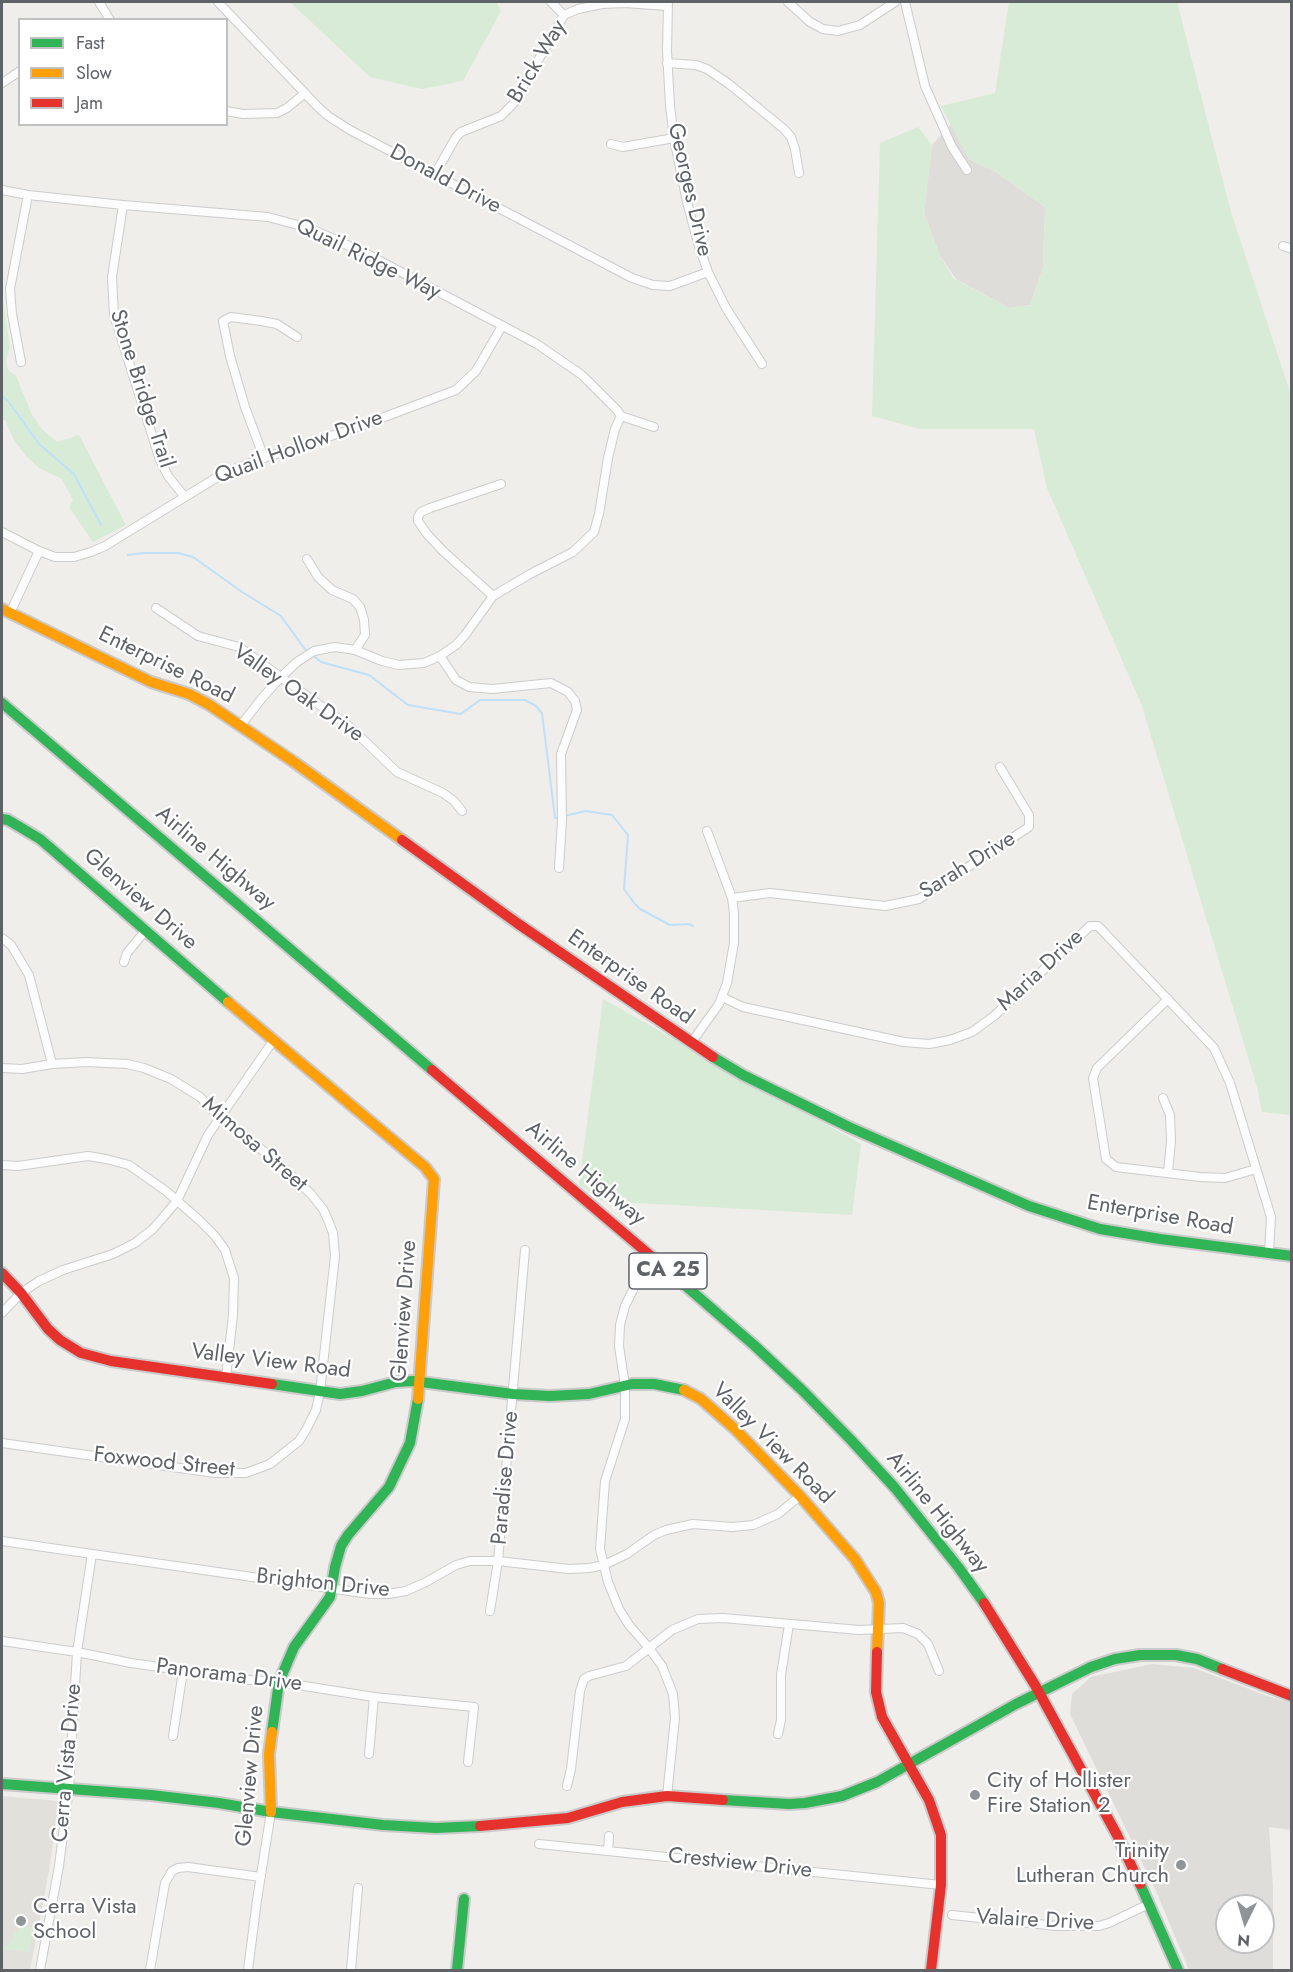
<!DOCTYPE html>
<html>
<head>
<meta charset="utf-8">
<style>
	body { margin:0 }
	#map { position:relative; width:1293px; height:1972px; overflow:hidden; background:#efeeea; font-family:Jost,sans-serif }
	canvas { display:block }
	.frame { position:absolute; inset:0; border:3px solid #5f6368; pointer-events:none }
	.legend { position:absolute; left:18px; top:18px; width:210px; height:108px; box-sizing:border-box; background:#fff; border:2px solid #bfc1c3; margin:0; padding:8px 10px; list-style:none; font-size:18px; color:#5f6368 }
	.legend li { display:flex; align-items:center; gap:12px; height:30px }
	.legend b { width:30px; border:2px solid #bfc1c3 }
	.north { position:absolute; left:1215px; top:1894px; width:60px; height:60px; box-sizing:border-box; background:#fff; border:2px solid #bfc1c3; border-radius:50%; rotate:185deg; font-size:16px; font-weight:700; line-height:24px; text-align:center; color:#5f6368 }
	.north::after { content:''; display:block; margin:auto; width:21px; height:27px; background:#919496; clip-path:polygon(50% 0,100% 100%,50% 72%,0 100%) }
</style>
</head>
<body>
<div id="map">
<canvas width="1293" height="1972"></canvas>
<div class="frame"></div>
<ul class="legend">
<li><b style="height:8px;background:#30b455"></b>Fast</li>
<li><b style="height:8px;background:#ff9f0a"></b>Slow</li>
<li><b style="height:8px;background:#e5322d"></b>Jam</li>
</ul>
<div class="north">N</div>
</div>
<script>
const g = document.querySelector('canvas').getContext('2d');
g.lineJoin = 'round';
function paint(path, color) {
  g.fillStyle = color;
  g.fill(path, 'evenodd');
}
function toPath(rows) {
  const path = new Path2D();
  for (const r of rows) {
    path.moveTo(r[0], r[1]);
    for (let i = 2; i < r.length; i += 2) path.lineTo(r[i], r[i + 1]);
  }
  return path;
}
function strokePath(path, color, width, dash) {
  g.strokeStyle = color;
  g.lineWidth = width;
  g.lineCap = dash ? 'butt' : 'round';
  g.setLineDash(dash || []);
  g.stroke(path);
}
function write(font, color, halo, rows, align = 'center') {
  g.font = font + ' Jost,sans-serif';
  g.lineWidth = 4.5;
  g.setLineDash([]);
  g.textBaseline = 'middle';
  g.strokeStyle = halo;
  g.fillStyle = color;
  for (const [text, x, y, turn = 0] of rows) {
    g.save();
    g.translate(x, y);
    g.rotate((+turn || 0) * Math.PI / 180);
    g.textAlign = isNaN(turn) ? turn : align;
    if (halo) g.strokeText(text, 0, 0);
    g.fillText(text, 0, 0);
    g.restore();
  }
}
paint(toPath([
	[951,124,969,159,996,172,1045,207,1043,268,1030,305,1009,308,956,279,940,256,924,213,932,145],
	[1152,1664,1194,1668,1267,1696,1291,1703,1291,1830,1269,1827,1273,1888,1273,1970,1189,1970,1156,1891,1070,1714,1072,1694,1091,1677],
	[1227,1906,1263,1906,1263,1942,1227,1942]
]), '#dfddda');
paint(toPath([
	[2,1796,59,1801,49,1871,30,1970,2,1970]
]), '#e2e0da');
paint(toPath([
	[290,2,496,2,501,11,463,81,422,89,370,77],
	[1009,2,1177,2,1230,209,1291,395,1291,1115,1262,1112,1257,1087,1142,706,1047,488,1034,429,920,429,872,416,880,143,918,127,932,145,924,213,940,256,953,278,1009,308,1030,305,1043,268,1045,207,996,172,969,159,941,106,995,93],
	[2,293,10,347,6,360,8,370,16,376,32,415,43,430,57,442,79,435,126,525,93,542,69,507,73,500,62,479,39,468,25,455,14,440,5,420,2,420],
	[603,999,861,1144,852,1215,602,1201,579,1185],
	[20,1926,33,1928,29,1952,2,1949,2,1948,11,1942,14,1934]
]), '#d8ebd6');
strokePath(toPath([
	[2,396,8,401,39,444,74,474,101,525],
	[128,555,144,553,178,553,193,557,242,592,281,616,304,648,321,662,369,675,408,705,461,714,480,700,525,700,536,706,542,713,555,818,586,811,612,815,628,835,624,889,635,904,640,909,670,925,689,924,693,926]
]), '#bfe0f9', 2);
const street = toPath([
	[99,2,110,20],
	[218,2,317,106,328,116,350,130,632,278,653,285,670,286,708,272],
	[551,2,564,15],
	[668,2,667,51,670,106,674,138,687,202,698,243,708,272,726,308,762,364],
	[788,2,810,22,823,29,838,31,860,25,895,2],
	[905,2,925,86,952,147,967,170],
	[667,63,696,65,707,69,729,84,784,129,791,137,795,149,799,173],
	[2,83,20,71],
	[226,111,243,114,277,113,287,108,305,93],
	[611,144,623,147,674,138],
	[435,174,456,137,461,132,501,116,513,104,564,15,578,9,602,4,625,3,667,6],
	[2,190,28,195,123,205,268,217,309,228,365,253,537,344,582,375,617,410,621,416,615,429,608,458,599,514,594,532,573,552,530,574,493,596,465,635,456,645,440,656,424,663,399,665,382,661,355,650,335,647,314,651,297,662,281,677,262,698,241,725],
	[123,205,112,277,114,315,160,460,168,476,184,496],
	[1283,246,1292,249],
	[21,362,12,314,10,289,28,195],
	[621,416,654,427],
	[264,458,245,407,230,356,223,321,231,317,261,321,277,324,297,337],
	[2,532,39,551,55,557,74,557,91,552,105,546,224,473,264,458,358,427,456,390,476,371,502,326],
	[307,559,318,577,332,590,353,599,360,607,364,620,365,635,355,650],
	[493,596,443,551,427,534,418,521,418,517,421,512,430,508,501,484],
	[156,608,198,636,239,647,350,727,397,772,443,793,454,801,462,811],
	[10,613,39,551],
	[440,656,456,680,469,687,492,689,551,683,568,692,575,701,577,710,561,754,562,820,559,868],
	[732,898,770,893,885,906,919,899,1029,827,1029,815,1000,767],
	[2,938,11,945,29,975,52,1064],
	[124,962,127,953,146,930],
	[722,997,743,1007,904,1042,929,1044,950,1040,972,1032,994,1016,1090,926,1098,926,1214,1048,1230,1083,1271,1217,1269,1253],
	[1168,999,1097,1068,1093,1078,1106,1159,1116,1167,1200,1177,1225,1178,1256,1169],
	[691,1043,719,1004,727,983,734,943,734,913,732,898,707,831],
	[2,1068,22,1069,52,1064,86,1062,127,1064,144,1068,171,1079,200,1097,220,1118,274,1159,311,1194,323,1209,328,1220,333,1233,335,1256,320,1392,316,1410,306,1430,299,1441,270,1464,246,1473,215,1473,2,1443],
	[1163,1098,1170,1115,1171,1141,1168,1173],
	[2,1165,18,1166,88,1156,106,1159,129,1165,166,1191,199,1220,215,1236,225,1250,234,1278,233,1315,226,1377],
	[633,1290,625,1306,620,1325,619,1346,625,1386,625,1419,605,1481,600,1549,608,1582,619,1609,629,1625,649,1648,662,1666,673,1694,675,1718,667,1796],
	[2,1313,21,1293,39,1281,63,1270,113,1254,135,1243,153,1229,177,1201,208,1135,273,1041],
	[2,1541,370,1594,388,1594,406,1591,426,1582,456,1565,470,1561,498,1561,569,1569,589,1568,604,1565,627,1554,654,1535,666,1530,693,1524,732,1527,753,1525,778,1514,800,1496],
	[490,1611,498,1561,525,1250],
	[2,1641,77,1652,131,1663,250,1680,279,1682,374,1697,474,1707,468,1762],
	[778,1734,781,1720,781,1675,789,1624],
	[173,1736,183,1671],
	[369,1754,374,1697],
	[567,1786,571,1769,580,1691,584,1679,589,1676,626,1666,672,1630,698,1619,723,1618,859,1630,903,1628,918,1634,928,1644,939,1671],
	[539,1844,941,1885],
	[608,1851,609,1836],
	[952,1915,1057,1926,1099,1926,1109,1923,1149,1904],
	[40,1970,59,1866,69,1788,77,1652,92,1554],
	[150,1970,165,1883,172,1871,178,1868,188,1867,261,1877],
	[248,1970,257,1900,271,1812],
	[351,1970,358,1888]
]);
const fast = toPath([
	[2,703,432,1070],
	[2,819,8,820,40,839,228,1002],
	[713,1057,743,1075,849,1127,1029,1206,1100,1229,1160,1239,1292,1256],
	[665,1268,755,1346,803,1391,851,1440,895,1488,959,1568,984,1603],
	[272,1384,340,1394,362,1391,396,1382,413,1381,513,1394,550,1396,589,1394,632,1384,654,1384,684,1390],
	[272,1732,279,1682,294,1647,330,1597,335,1567,341,1546,348,1535,389,1487,410,1443,418,1399],
	[2,1784,151,1795,219,1803,271,1812,383,1825,436,1828,480,1826],
	[723,1800,789,1804,805,1803,842,1796,877,1782,1016,1704,1091,1667,1115,1659,1140,1655,1176,1655,1197,1659,1222,1669],
	[1140,1884,1178,1970],
	[457,1970,464,1899]
]);
const slow = toPath([
	[2,609,151,682,189,694,208,704,294,762,402,840],
	[228,1002,425,1167,434,1179,418,1399],
	[684,1390,701,1399,735,1429,800,1496,855,1559,876,1592,879,1603,877,1652],
	[271,1812,269,1754,272,1732]
]);
const jam = toPath([
	[402,840,517,923,713,1057],
	[432,1070,665,1268],
	[2,1273,21,1293,48,1329,60,1340,81,1353,111,1361,272,1384],
	[984,1603,1035,1685,1117,1835,1140,1884],
	[877,1652,876,1692,882,1717,929,1800,941,1835,941,1885,931,1970],
	[1222,1669,1292,1696],
	[480,1826,568,1818,622,1802,667,1796,723,1800]
]);
strokePath(street, '#cbcccc', 10);
strokePath(fast, '#cacacb', 14);
strokePath(slow, '#cacacb', 14);
strokePath(jam, '#cacacb', 14);
strokePath(street, '#fdfcfc', 8);
strokePath(fast, '#30b455', 10);
strokePath(slow, '#ff9f0a', 10);
strokePath(jam, '#e5322d', 10);
for (const [x, y, r, color] of [
	[975,1795,6,"#919496"],
	[1181,1865,6,"#919496"],
	[21,1921,6,"#919496"]
]) {
  const dot = new Path2D();
  dot.arc(x, y, r, 0, 2 * Math.PI);
  g.fillStyle = color;
  g.fill(dot);
  strokePath(dot, '#fff', 2);
}
for (const [x, y, w] of [
	[668,1271,78]
]) {
  const box = new Path2D();
  box.roundRect(x - w / 2, y - 18, w, 36, 4.5);
  g.fillStyle = '#fff';
  g.fill(box);
  strokePath(box, '#5f6368', 1.5);
}
write('bold 21px', '#5f6368', null, [
	["CA 25",668,1271]
]);
write('22px', '#5f6368', '#fff', [
	["Brick Way",538,62,-59],
	["Donald Drive",445,180,28],
	["Georges Drive",689,190,77],
	["Quail Ridge Way",368,260,26],
	["Stone Bridge Trail",141,389,72],
	["Quail Hollow Drive",299,448,-20],
	["Enterprise Road",166,666,26],
	["Valley Oak Drive",298,694,35],
	["Airline Highway",215,859,40],
	["Sarah Drive",968,866,-32],
	["Glenview Drive",140,900,41],
	["Maria Drive",1041,971,-43],
	["Enterprise Road",630,978,35],
	["Mimosa Street",254,1145,41],
	["Airline Highway",585,1174,40],
	["Enterprise Road",1160,1216,10],
	["Glenview Drive",405,1311,-86],
	["Valley View Road",271,1362,7],
	["Valley View Road",772,1444,45],
	["Foxwood Street",164,1463,6],
	["Paradise Drive",506,1478,-85],
	["Airline Highway",937,1513,51],
	["Brighton Drive",323,1584,6],
	["Panorama Drive",229,1676,7],
	["Cerra Vista Drive",68,1763,-85],
	["Glenview Drive",251,1776,-85],
	["Crestview Drive",740,1864,6],
	["Valaire Drive",1035,1921,3]
]);
write('22px', '#5f6368', '#fff', [
	["City of Hollister",987,1782],
	["Fire Station 2",987,1807],
	["Trinity",1169,1852,"right"],
	["Lutheran Church",1169,1877,"right"],
	["Cerra Vista",33,1908],
	["School",33,1933]
], 'left');
</script>
</body>
</html>
